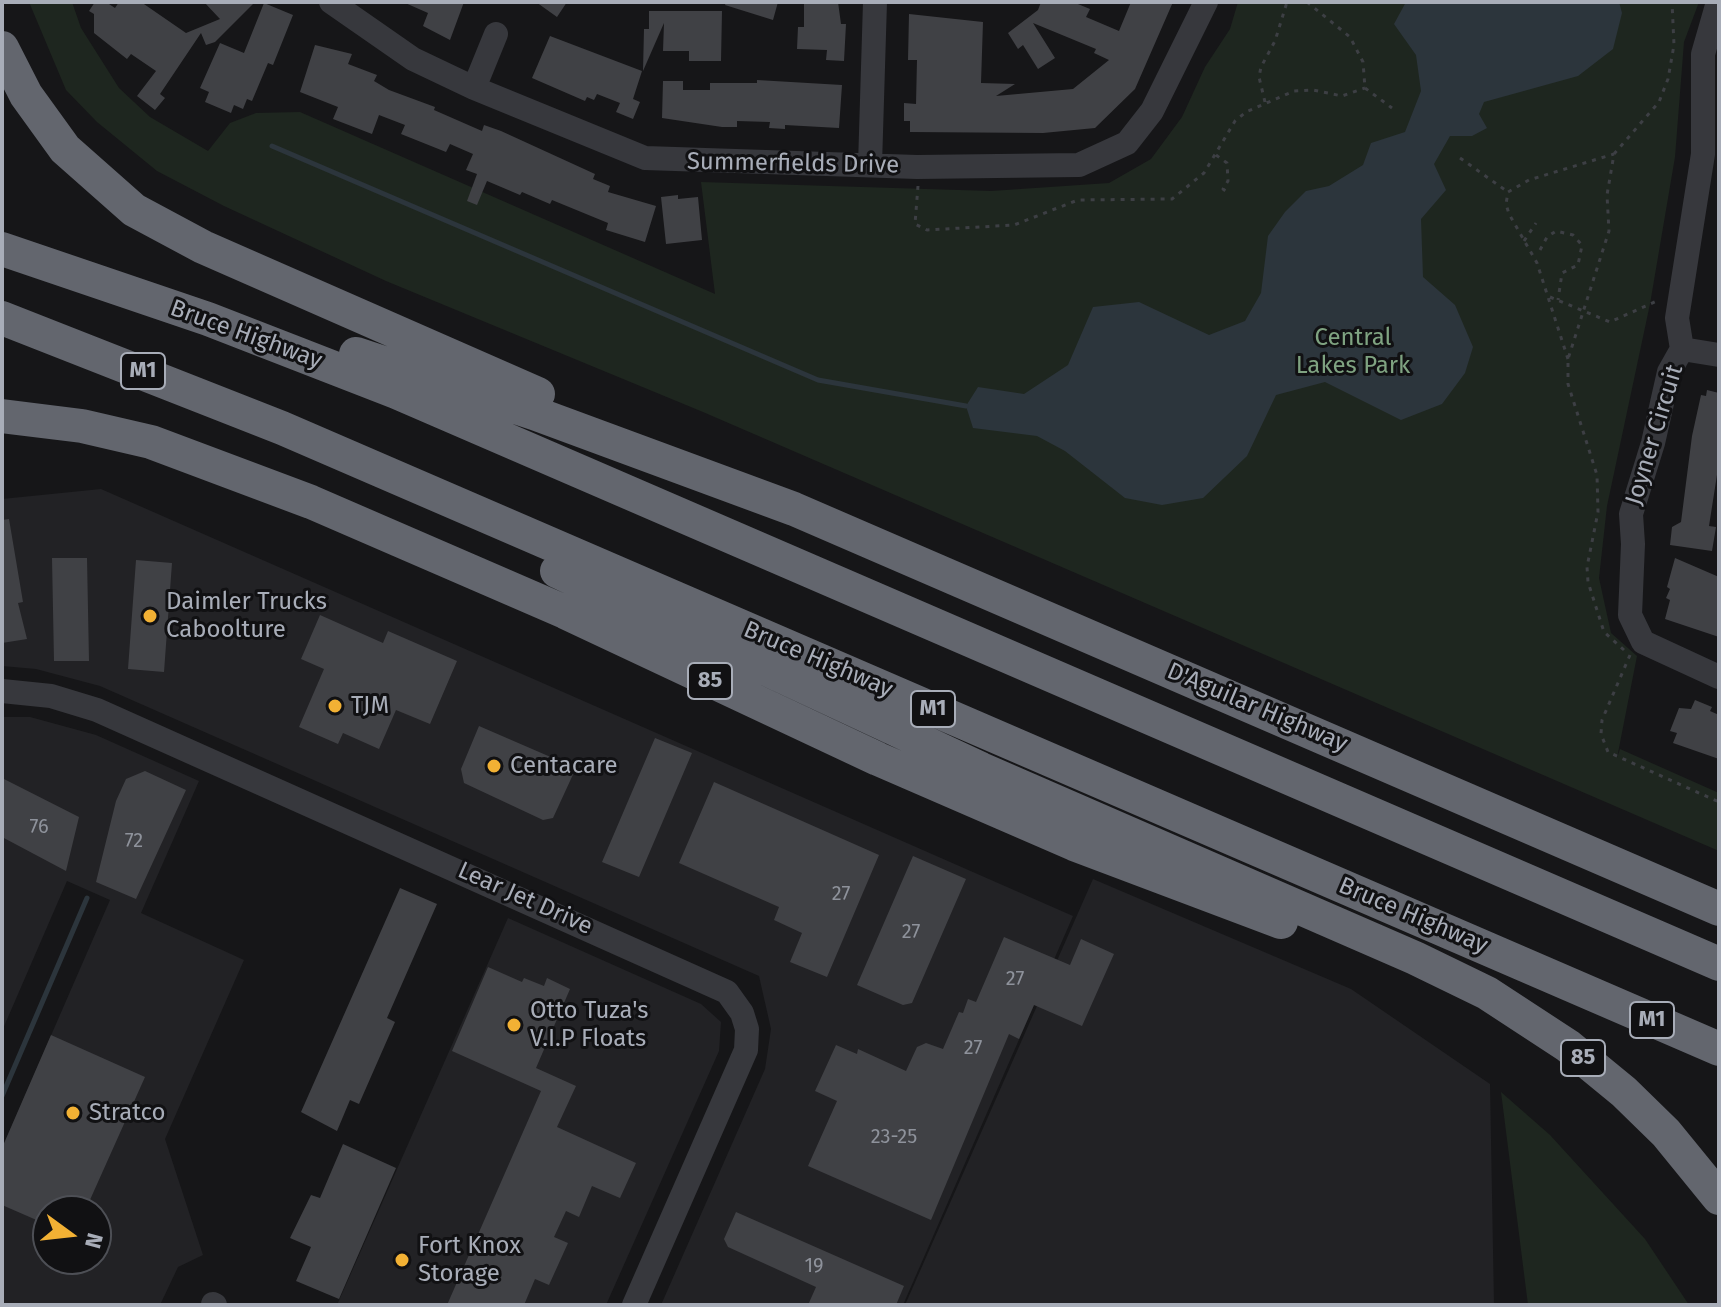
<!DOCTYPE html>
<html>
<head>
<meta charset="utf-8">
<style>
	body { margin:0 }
	#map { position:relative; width:1721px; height:1307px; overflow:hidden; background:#161618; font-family:"Fira Sans",sans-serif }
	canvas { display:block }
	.frame { position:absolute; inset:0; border:4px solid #a8adb8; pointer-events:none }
	.north { position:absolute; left:32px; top:1195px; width:80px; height:80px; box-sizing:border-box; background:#111113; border:2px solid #4d4f55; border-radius:50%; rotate:105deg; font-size:22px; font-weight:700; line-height:32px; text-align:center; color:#a8adb8 }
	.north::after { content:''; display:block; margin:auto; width:28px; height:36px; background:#f2b134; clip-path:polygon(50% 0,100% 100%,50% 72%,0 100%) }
</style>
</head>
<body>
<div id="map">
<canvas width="1721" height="1307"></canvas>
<div class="frame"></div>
<div class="north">N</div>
</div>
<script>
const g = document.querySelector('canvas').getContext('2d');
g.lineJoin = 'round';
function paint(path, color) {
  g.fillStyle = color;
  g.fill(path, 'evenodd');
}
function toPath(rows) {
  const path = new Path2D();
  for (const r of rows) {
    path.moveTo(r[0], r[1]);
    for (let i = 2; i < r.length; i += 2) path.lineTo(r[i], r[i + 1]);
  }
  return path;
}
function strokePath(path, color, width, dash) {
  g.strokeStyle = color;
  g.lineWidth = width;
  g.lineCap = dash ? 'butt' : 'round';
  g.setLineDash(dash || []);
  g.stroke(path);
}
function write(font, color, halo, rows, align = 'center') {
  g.font = font + ' "Fira Sans",sans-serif';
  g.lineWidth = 6;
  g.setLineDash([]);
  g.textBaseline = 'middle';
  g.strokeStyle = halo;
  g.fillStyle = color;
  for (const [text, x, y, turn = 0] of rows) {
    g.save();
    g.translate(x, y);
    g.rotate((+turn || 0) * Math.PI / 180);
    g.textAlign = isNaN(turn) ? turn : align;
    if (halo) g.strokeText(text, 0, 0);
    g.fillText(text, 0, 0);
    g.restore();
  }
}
paint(toPath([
	[101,489,1073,916,903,1305,661,1305,765,1069,771,1029,759,976,100,686,36,669,2,666,2,499],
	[2,717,30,717,96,735,199,781,141,913,244,960,165,1139,203,1255,178,1267,160,1305,2,1305,2,1148,110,900,67,881,2,1031],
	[48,1211,96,1211,96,1259,48,1259],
	[1093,879,1351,989,1490,1084,1494,1305,905,1305],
	[508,918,701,1004,721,1022,719,1051,606,1305,337,1305]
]), '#222225');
paint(toPath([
	[29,2,72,2,81,28,119,88,150,117,208,151,230,123,256,113,300,112,715,294,701,182,991,191,1109,183,1151,159,1182,117,1205,67,1230,29,1238,2,1699,2,1684,42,1675,157,1650,304,1607,506,1599,578,1611,633,1637,656,1617,758,1620,749,1719,793,1719,851,703,412,386,281,224,206,157,171,97,122,66,90],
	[1501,1092,1550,1135,1645,1239,1689,1305,1528,1305]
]), '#1e261f');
paint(toPath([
	[1406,2,1619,2,1622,13,1613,49,1578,76,1484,102,1479,114,1487,128,1472,136,1450,136,1434,164,1446,190,1421,219,1423,277,1455,305,1473,347,1465,373,1442,404,1401,420,1325,382,1276,395,1247,456,1203,498,1162,505,1125,498,1065,451,1037,436,973,428,966,406,978,387,1024,394,1068,365,1093,307,1139,302,1209,335,1245,321,1261,293,1268,236,1285,212,1306,191,1329,186,1363,165,1371,143,1405,132,1421,91,1416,55,1394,24]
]), '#2c353c');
strokePath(toPath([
	[272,146,818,380,966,406],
	[2,1096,87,898]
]), '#2c353c', 5);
paint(toPath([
	[95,2,106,2,115,8,119,2,141,2,186,33,220,19,204,2,255,2,215,42,206,45,201,33,160,94,165,98,155,110,137,96,156,71,131,54,127,59,94,33,94,14,89,11],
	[403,2,464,2,450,40,423,26,428,13],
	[536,2,567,2,557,17],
	[726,2,778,2,773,20,725,5],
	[804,2,838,2,841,24,846,24,844,61,826,60,827,50,797,49,798,27,804,27],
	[1041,2,1073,2,1090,9,1086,17,1119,31,1131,2,1173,2,1135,89,1095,128,1043,133,910,132,910,121,904,121,904,103,916,104,917,60,908,60,909,14,983,22,981,83,1015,84,996,96,1073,89,1109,60,1094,53,1096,49,1033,23,1055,58,1038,69,1023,45,1018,49,1008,33,1038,10],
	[264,3,293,15,273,65,268,63,252,101,247,99,243,109,234,105,231,113,205,102,209,92,200,88,220,43,244,53],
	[649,11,722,11,721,61,689,61,689,51,663,51,664,23,643,71,644,29,649,29],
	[550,36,642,71,633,99,640,102,633,119,616,112,620,103,597,94,594,100,587,97,585,101,532,78],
	[315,45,352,54,348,64,377,75,374,81,389,90,435,107,434,110,482,131,484,125,501,131,595,174,593,179,610,186,608,192,656,206,645,242,606,230,608,223,552,200,550,204,522,192,520,195,487,181,477,205,467,201,477,174,466,170,473,154,450,144,446,152,401,134,405,125,379,115,372,134,333,119,338,107,300,92],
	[757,80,842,85,839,128,785,125,785,129,769,128,770,122,737,121,737,127,722,127,662,118,663,81,683,81,683,90,710,90,710,83,757,83],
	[678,195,678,199,698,197,702,240,666,244,661,197],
	[1707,390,1719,393,1719,462,1709,526,1716,527,1712,551,1670,545,1672,527,1681,522,1692,436,1701,395,1706,396],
	[9,519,23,602,18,603,27,639,2,643,2,520],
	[52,558,87,558,89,661,54,661],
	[1675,558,1719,577,1719,637,1665,619,1670,600,1666,598,1670,589,1667,587],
	[136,560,172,563,164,672,128,669],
	[320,615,383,643,388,631,457,661,430,724,396,710,379,749,343,733,338,744,299,727,324,669,301,659],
	[1695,700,1712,707,1710,711,1719,715,1719,759,1673,743,1677,733,1670,731,1679,708,1691,709],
	[479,726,576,768,553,818,543,820,464,783,461,769],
	[655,738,692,753,639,877,602,862],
	[145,771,186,790,136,899,96,882,116,801,126,779],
	[2,778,79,817,66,871,2,837],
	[714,782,879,855,827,977,790,962,802,933,774,920,779,907,679,863],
	[913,856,966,879,912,1003,903,1005,857,985],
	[400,888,437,904,387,1018,395,1022,359,1104,350,1100,337,1131,301,1112],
	[1004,937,1070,965,1081,939,1114,954,1082,1026,1034,1005,1019,1039,1009,1034,931,1220,808,1166,837,1101,815,1091,836,1045,857,1054,858,1049,906,1071,917,1047,926,1043,943,1049,959,1012,963,1013,968,999,976,1002],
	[488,967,522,982,524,978,544,986,547,978,570,989,536,1068,576,1086,557,1127,636,1163,620,1198,592,1186,579,1217,566,1211,554,1237,568,1243,549,1285,535,1279,524,1305,447,1305,541,1091,452,1051],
	[51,1035,145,1077,85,1211,48,1211,48,1225,2,1205,2,1148],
	[343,1144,396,1168,339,1299,296,1281,311,1247,290,1238,311,1195,320,1198],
	[736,1212,904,1286,896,1305,808,1305,816,1287,728,1247,724,1239]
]), '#404145');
strokePath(toPath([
	[1307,2,1350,37,1363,62,1365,88],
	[1365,88,1392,108],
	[1265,102,1259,77,1261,67,1275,41,1287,2],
	[1216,155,1227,163,1228,181,1223,189,1227,192],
	[1460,158,1508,192],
	[918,186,915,224,927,230,1014,225,1078,200,1172,199,1204,173,1235,121,1246,112,1294,91,1313,90,1342,96,1365,88],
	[1524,241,1536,223],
	[1540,250,1547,237,1556,231,1573,235,1582,245,1578,265,1562,273,1558,300],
	[1550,297,1610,322,1659,300],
	[1568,359,1537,263,1509,214,1506,204,1508,192,1529,180,1614,154],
	[1624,650,1604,632,1588,582,1587,567,1598,512,1597,475,1568,384,1568,359,1609,231,1607,195,1614,154,1659,102,1668,79,1674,45,1672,2],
	[1630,655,1602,720,1601,734,1608,752,1719,802]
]), '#3d3f44', 3, [4, 6]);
strokePath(toPath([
	[331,2,413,59,474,88,645,158,917,167,1079,165,1127,143,1152,111,1206,2],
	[1718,2,1703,54,1703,154,1677,318,1682,349,1669,372,1653,443,1631,514,1633,544,1630,615,1643,642,1719,677],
	[474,88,496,34],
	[870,165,875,2],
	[1682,349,1719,355],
	[2,691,51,696,97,710,727,992,742,1013,747,1029,746,1050,634,1305],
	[213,1304,215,1305]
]), '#37383d', 24);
strokePath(toPath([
	[2,48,26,95,65,149,134,210,203,247,538,394],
	[2,249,208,319,396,392,1719,964],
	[2,318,282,428,1719,1049],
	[356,354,534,413,794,509,1719,909],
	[2,416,82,426,151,442,311,502,565,612,878,759,1074,844,1281,922],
	[557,571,981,769,1415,958,1487,993,1568,1046,1624,1092,1666,1133,1719,1198]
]), '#63666e', 34);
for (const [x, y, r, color] of [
	[150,616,8,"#f2b134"],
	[335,706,8,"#f2b134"],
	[494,766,8,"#f2b134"],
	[514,1025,8,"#f2b134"],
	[73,1113,8,"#f2b134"],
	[402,1260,8,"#f2b134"]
]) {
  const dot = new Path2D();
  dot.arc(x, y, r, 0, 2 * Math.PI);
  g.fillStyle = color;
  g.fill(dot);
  strokePath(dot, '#111113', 3);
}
write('20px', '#8e929b', null, [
	["76",39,827],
	["72",134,841],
	["27",841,894],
	["27",911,932],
	["27",1015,979],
	["27",973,1048],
	["23-25",894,1137],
	["19",814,1266]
]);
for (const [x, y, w] of [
	[143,371,44],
	[710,681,44],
	[933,709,44],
	[1652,1020,44],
	[1583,1058,44]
]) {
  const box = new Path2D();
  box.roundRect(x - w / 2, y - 18, w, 36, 6);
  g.fillStyle = '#111113';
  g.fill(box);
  strokePath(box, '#a8adb8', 2);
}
write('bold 22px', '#a8adb8', null, [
	["M1",143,371],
	["85",710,681],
	["M1",933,709],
	["M1",1652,1020],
	["85",1583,1058]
]);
write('24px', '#a8adb8', '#111113', [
	["Summerfields Drive",793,164,1],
	["Bruce Highway",246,335,20],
	["Joyner Circuit",1655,435,-73],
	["Bruce Highway",818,660,23],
	["D'Aguilar Highway",1257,708,23],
	["Lear Jet Drive",525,899,24],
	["Bruce Highway",1413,916,23]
]);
write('24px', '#7fa381', '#111113', [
	["Central",1353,338],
	["Lakes Park",1353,366]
]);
write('24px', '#a8adb8', '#111113', [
	["Daimler Trucks",166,602],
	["Caboolture",166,630],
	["TJM",351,706],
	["Centacare",510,766],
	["Otto Tuza's",530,1011],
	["V.I.P Floats",530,1039],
	["Stratco",89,1113],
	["Fort Knox",418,1246],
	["Storage",418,1274]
], 'left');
</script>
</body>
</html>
